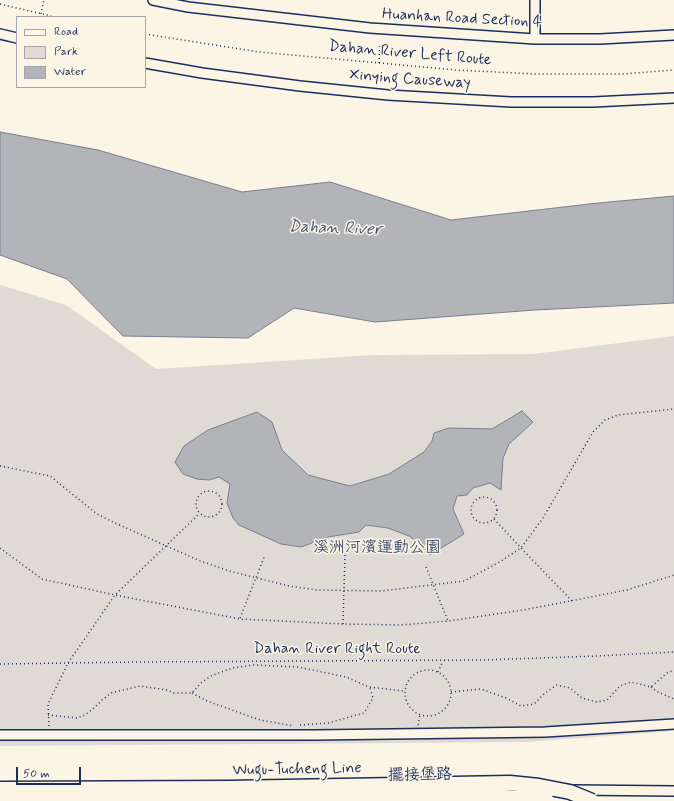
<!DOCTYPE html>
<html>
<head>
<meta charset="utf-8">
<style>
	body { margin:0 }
	#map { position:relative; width:674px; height:801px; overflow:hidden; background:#fcf5e5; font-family:Mynerve,sans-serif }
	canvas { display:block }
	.legend { position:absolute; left:16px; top:16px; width:130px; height:72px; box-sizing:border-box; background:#fcf5e5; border:1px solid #a2a6af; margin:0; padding:5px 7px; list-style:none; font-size:12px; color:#1b2f5e }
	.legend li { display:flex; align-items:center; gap:8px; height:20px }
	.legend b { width:20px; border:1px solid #a2a6af }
	.scale { position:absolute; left:16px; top:767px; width:65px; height:18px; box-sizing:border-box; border:2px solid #1b2f5e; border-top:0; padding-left:5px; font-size:12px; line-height:14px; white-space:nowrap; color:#1b2f5e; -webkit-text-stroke:3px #fcf5e5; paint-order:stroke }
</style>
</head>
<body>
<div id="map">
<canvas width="674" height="801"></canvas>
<ul class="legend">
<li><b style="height:5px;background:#fcf5e5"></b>Road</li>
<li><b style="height:11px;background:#dfdbd4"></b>Park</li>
<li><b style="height:11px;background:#b2b4b8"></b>Water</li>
</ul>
<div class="scale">50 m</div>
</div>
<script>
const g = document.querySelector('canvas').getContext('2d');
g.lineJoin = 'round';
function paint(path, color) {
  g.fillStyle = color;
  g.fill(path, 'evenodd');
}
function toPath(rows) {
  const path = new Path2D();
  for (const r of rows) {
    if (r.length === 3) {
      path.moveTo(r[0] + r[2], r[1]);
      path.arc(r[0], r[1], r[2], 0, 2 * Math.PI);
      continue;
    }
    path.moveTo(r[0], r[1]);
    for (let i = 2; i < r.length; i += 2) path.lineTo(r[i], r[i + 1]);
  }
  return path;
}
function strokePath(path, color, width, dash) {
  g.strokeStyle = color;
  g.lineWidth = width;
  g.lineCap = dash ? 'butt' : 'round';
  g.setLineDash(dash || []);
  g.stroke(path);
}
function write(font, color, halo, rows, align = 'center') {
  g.font = font + ' Mynerve,"LXGW WenKai TC",sans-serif';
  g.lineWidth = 3;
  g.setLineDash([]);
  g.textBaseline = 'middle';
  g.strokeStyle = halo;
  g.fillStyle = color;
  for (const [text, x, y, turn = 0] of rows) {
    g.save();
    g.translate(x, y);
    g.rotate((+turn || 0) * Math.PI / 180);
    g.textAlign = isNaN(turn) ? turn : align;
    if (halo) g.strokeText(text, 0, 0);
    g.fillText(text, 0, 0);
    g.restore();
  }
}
paint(toPath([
	[0,285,66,305,156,369,374,355,533,354,674,336,674,731,526,742,0,746]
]), '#dfdbd4');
const water = toPath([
	[0,132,98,150,242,192,330,182,451,220,598,203,674,196,674,303,535,310,375,322,294,308,248,338,123,336,67,279,0,255,0,132],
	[522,411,533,422,509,444,503,458,501,490,490,483,473,488,467,495,457,496,453,509,464,534,430,555,422,545,409,536,388,528,366,525,359,532,328,537,301,547,281,544,239,525,233,518,227,503,230,484,219,477,209,480,197,479,183,474,175,462,184,446,208,430,257,412,272,422,282,450,308,475,350,486,389,474,424,452,432,441,434,433,449,428,492,429,522,411]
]);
paint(water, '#b2b4b8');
strokePath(water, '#767f94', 1);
const minor = toPath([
	[153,0,188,7,370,28,535,39,600,39,674,35],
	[0,34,17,38],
	[535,39,535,0],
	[145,63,202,73,300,86,388,95,511,102,593,102,674,98],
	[0,735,315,735,545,732,674,724],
	[573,790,674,791]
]);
strokePath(minor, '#1b2f5e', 12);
strokePath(toPath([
	[0,4,55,17],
	[41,14,44,0],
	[145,34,259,52,456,70,536,74,622,74,674,70],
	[379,63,380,45],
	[0,466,50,476,97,514,115,523,198,560,229,571,289,586,317,590,381,591,464,581,498,563,521,548,543,518,593,432,605,420,618,415,674,409],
	[209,504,13],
	[484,510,13],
	[494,519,521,548,572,601],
	[0,548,42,579,115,595,240,619,343,624,401,625,448,621,523,610,627,590,674,575],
	[426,567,448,621],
	[240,618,265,555],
	[343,624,345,554],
	[0,664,138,662,483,660,597,656,674,652],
	[428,693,23],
	[438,672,443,661],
	[651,687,658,692,674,699],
	[451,692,481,689,506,698,521,706,534,704,545,693,557,685,570,688,582,698,597,702,607,700,620,686,631,682,651,687,667,673,674,670],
	[192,693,207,701,260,720,294,726],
	[48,715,77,718,85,715,94,708,102,700,111,693,140,686,167,690,174,693,192,693,201,683,211,676,232,668,253,665,298,667,346,677,369,687,404,691],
	[300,725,328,723,364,713,373,698,370,688],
	[418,725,420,715],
	[49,726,48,704,68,663,115,595,199,514]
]), '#1b2f5e', 1.5, [1, 3]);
strokePath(minor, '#fcf5e5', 9);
const highwayBridge = toPath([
	[0,789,228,788,510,783,539,786,570,792,592,801],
	[0,800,476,796,542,799,547,801]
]);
strokePath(highwayBridge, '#1b2f5e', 17, []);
strokePath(highwayBridge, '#fcf5e5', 14);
write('16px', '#1b2f5e', '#fcf5e5', [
	["Huanhan Road Section 4",462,19,3],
	["Dahan River Left Route",410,54,5],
	["Xinying Causeway",410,80,4],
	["Dahan River Right Route",337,650],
	["Wugu-Tucheng Line",297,770,-1],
	["擺接堡路",420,776,-1]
]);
write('16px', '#425176', '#fcf5e5', [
	["溪洲河濱運動公園",377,549]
]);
write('italic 17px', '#485779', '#fcf5e5', [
	["Dahan River",335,229,2]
]);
</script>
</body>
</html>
